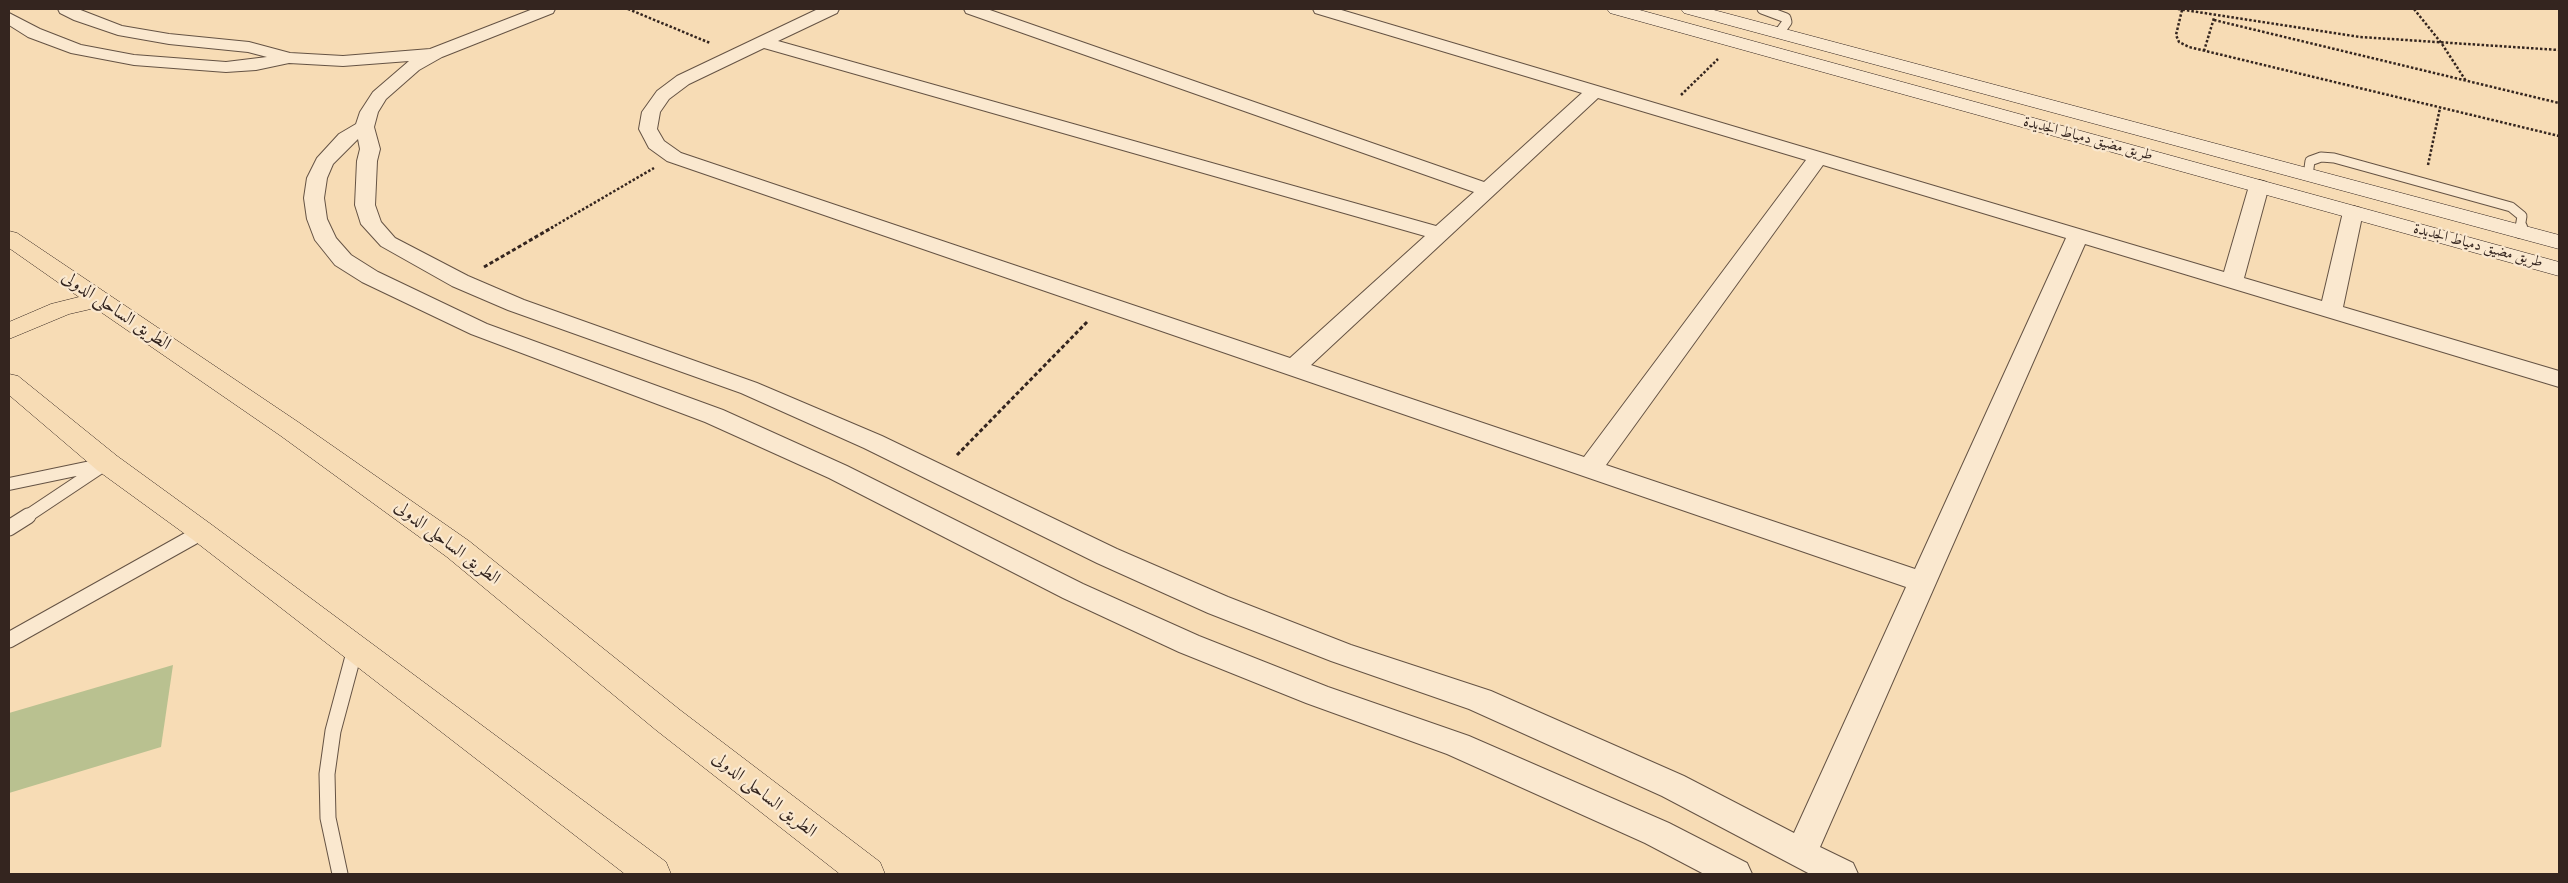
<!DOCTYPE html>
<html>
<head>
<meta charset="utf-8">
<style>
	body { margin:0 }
	#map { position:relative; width:2568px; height:883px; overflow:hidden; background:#f7dcb5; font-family:"IM FELL Great Primer",serif }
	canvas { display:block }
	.frame { position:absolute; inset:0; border:10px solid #34251f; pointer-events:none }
</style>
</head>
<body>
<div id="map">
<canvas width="2568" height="883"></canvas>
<div class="frame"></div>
</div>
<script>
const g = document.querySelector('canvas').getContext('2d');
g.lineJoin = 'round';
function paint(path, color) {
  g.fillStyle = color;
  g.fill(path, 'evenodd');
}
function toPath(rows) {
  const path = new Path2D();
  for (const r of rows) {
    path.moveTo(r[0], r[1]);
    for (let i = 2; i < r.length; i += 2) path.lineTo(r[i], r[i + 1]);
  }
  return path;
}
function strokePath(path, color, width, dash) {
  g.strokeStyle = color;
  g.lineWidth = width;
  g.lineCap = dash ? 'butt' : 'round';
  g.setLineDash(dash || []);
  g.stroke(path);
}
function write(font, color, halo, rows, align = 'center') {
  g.font = font + ' "IM FELL Great Primer",Amiri,serif';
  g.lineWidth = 4.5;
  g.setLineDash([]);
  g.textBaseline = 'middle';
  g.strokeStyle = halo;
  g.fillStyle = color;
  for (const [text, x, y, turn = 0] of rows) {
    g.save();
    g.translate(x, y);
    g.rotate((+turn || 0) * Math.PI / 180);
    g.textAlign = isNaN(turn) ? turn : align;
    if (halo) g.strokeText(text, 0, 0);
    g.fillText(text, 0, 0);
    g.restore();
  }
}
paint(toPath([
	[173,665,161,747,9,793,9,713]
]), '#b9c190');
const laneFar2 = toPath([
	[1762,9,1786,18,1787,22,1779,33],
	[2308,175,2310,161,2321,157,2334,158,2511,207,2522,216,2520,228]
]);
const laneFar1 = toPath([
	[2520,232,2521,227],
	[9,484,100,465],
	[26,517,107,463]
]);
const lane = toPath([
	[9,528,28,516],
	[9,640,202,532],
	[340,874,328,818,327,774,333,731,355,649]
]);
const street = toPath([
	[58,9,78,9,122,26,169,34,249,42,290,53,343,56,430,49,533,9,555,9,553,13,442,57,419,70,386,99,378,112,374,127,380,149,377,161,375,205,381,222,395,238,468,276,524,300,757,383,882,436,1117,549,1228,597,1351,645,1491,691,1684,776,1794,833,1906,587,667,161,649,148,639,129,642,112,657,91,677,76,818,9,839,9,837,13,778,41,1436,226,1474,192,966,13,964,9,987,9,1484,182,1582,93,1315,13,1313,9,1338,9,2224,272,2249,186,2252,182,2259,180,2266,182,2269,186,2244,278,2322,301,2343,212,2346,208,2353,206,2360,208,2363,212,2343,307,2559,371,2559,387,2085,244,1820,847,1853,863,1858,874,1810,874,1662,796,1469,709,1331,661,1208,613,1097,563,864,448,741,393,508,310,452,286,381,246,361,224,355,205,357,161,360,149,358,139,333,164,327,178,324,198,327,219,336,238,351,255,378,272,487,324,723,410,847,466,1083,584,1199,636,1328,687,1469,736,1669,823,1747,863,1752,874,1704,874,1645,843,1447,754,1306,703,1179,652,1063,598,829,478,705,422,471,334,362,282,335,265,315,240,307,219,304,198,307,178,317,158,339,134,356,124,360,112,373,92,409,61,343,66,289,63,256,70,226,72,134,65,71,53,28,37,9,25,9,13,40,29,81,45,134,55,226,62,267,57,248,52,169,44,118,35,74,20,60,13,58,9],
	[764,48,1425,236,1290,358,681,153,664,141,657,129,660,112,669,99,689,84,764,48],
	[1598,98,1806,160,1584,457,1311,365,1598,98],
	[1823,165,2066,238,1915,569,1606,465,1823,165]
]);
const secondary = toPath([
	[1607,9,1636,9,2559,262,2559,276,1610,13,1607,9],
	[1681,9,1710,9,2559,235,2559,249,1684,13,1681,9]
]);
const highway = toPath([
	[9,231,17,233,301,424,469,541,680,710,880,862,885,874,840,874,656,730,447,557,281,436,95,308,69,314,9,339,9,322,51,304,79,297,9,248,9,231],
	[9,374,18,376,117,456,212,525,666,862,671,874,625,874,192,539,97,470,9,395,9,374]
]);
strokePath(laneFar2, '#655344', 11);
strokePath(laneFar1, '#655344', 14);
strokePath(lane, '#655344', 17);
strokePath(street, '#655344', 2);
strokePath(secondary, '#34251f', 1);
strokePath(highway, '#34251f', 1);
strokePath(toPath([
	[628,9,710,43],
	[2178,9,2360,37,2559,50],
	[2414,9,2442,44,2466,81],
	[2182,10,2176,35,2179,42,2189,47,2559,136],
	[2214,20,2559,103],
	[2204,51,2214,18],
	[1681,95,1718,59],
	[2428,165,2440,108],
	[551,228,654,168]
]), '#34251f', 2.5, [2.5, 2]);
strokePath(toPath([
	[484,267,553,227],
	[957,455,1087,322]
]), '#34251f', 3, [4, 2.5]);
strokePath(laneFar2, '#fae8cf', 9);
strokePath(laneFar1, '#fae8cf', 12);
strokePath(lane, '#fae8cf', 15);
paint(street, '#fae8cf');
paint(secondary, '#fae8cf');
paint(highway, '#f7dcb5');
write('15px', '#34251f', '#fae8cf', [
	["طريق مضيق دمياط الجديدة",2088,139,15],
	["طريق مضيق دمياط الجديدة",2478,246,15]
]);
write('18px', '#34251f', '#fae8cf', [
	["الطريق الساحلى الدولى",116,311,34],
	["الطريق الساحلى الدولى",447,543,37],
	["الطريق الساحلى الدولى",764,795,38]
]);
</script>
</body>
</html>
